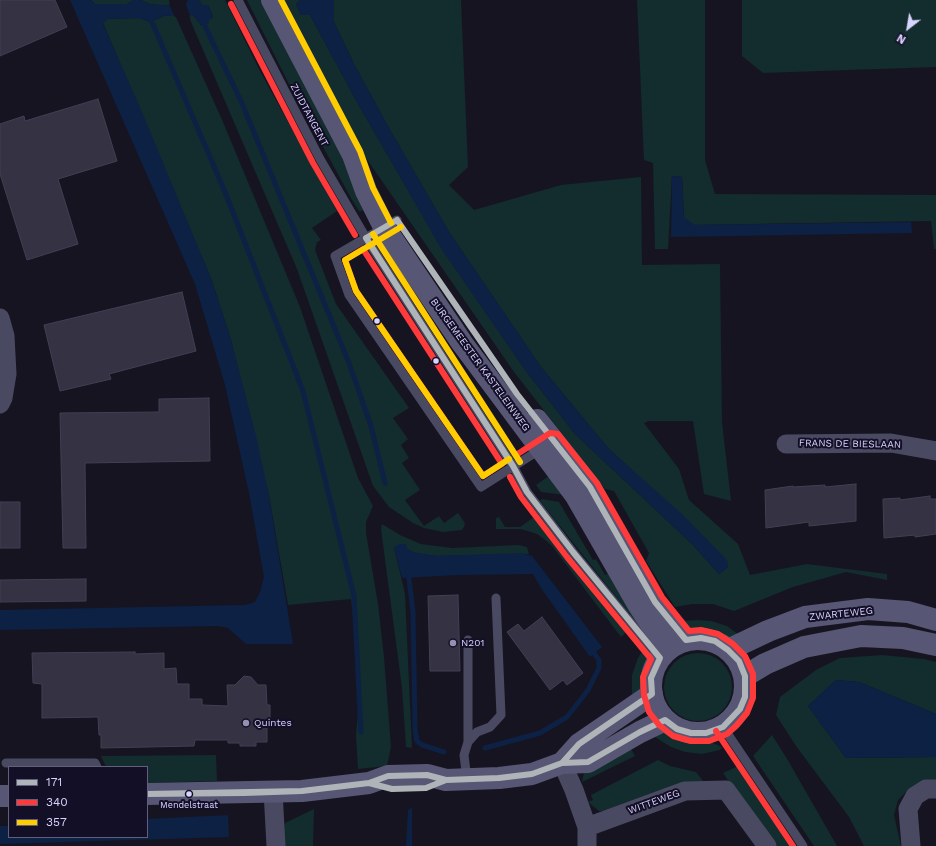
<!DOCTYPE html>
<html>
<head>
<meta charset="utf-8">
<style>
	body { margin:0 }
	#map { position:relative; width:936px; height:846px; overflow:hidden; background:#161421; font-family:"Work Sans",sans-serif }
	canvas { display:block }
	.legend { position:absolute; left:8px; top:766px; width:140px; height:72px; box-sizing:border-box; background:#130f26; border:1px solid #625e7d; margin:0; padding:5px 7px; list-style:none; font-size:12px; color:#d9d4ff }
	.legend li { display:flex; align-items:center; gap:8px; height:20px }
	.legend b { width:20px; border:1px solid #625e7d }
	.north { position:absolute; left:888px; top:8px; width:40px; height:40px; -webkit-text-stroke:3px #130f26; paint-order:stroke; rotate:211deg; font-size:11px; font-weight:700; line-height:16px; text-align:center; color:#d9d4ff }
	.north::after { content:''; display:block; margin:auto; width:14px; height:18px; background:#d9d4ff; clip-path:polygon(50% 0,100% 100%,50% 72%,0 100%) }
</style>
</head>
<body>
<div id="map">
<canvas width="936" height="846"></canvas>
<ul class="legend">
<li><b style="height:5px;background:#afb4b9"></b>171</li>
<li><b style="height:5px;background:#ff3a3a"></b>340</li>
<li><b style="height:5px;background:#fc0"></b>357</li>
</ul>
<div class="north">N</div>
</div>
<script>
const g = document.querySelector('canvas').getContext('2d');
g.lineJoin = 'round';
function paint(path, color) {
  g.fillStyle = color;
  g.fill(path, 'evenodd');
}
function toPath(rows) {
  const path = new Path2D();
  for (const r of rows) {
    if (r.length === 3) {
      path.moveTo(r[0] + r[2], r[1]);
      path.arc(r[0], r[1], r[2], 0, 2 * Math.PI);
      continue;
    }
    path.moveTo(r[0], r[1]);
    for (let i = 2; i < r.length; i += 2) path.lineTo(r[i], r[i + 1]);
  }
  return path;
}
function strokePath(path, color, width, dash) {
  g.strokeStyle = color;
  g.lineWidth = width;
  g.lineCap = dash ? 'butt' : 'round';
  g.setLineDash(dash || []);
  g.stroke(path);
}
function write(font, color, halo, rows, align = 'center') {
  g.font = font + ' "Work Sans",sans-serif';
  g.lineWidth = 4;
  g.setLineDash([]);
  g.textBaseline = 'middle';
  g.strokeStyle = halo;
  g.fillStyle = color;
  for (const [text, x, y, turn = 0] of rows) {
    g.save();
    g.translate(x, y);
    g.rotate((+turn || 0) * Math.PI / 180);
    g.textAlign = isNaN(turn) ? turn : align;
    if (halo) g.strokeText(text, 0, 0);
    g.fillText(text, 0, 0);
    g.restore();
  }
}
paint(toPath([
	[91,0,134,0,127,4,95,4],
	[140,0,169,0,170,6,150,4],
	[199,0,225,0,260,71,337,211,312,228,321,240,317,242,315,250,336,304,409,408,393,418,408,439,401,445,409,458,402,463,420,490,405,500,424,526,439,516,444,523,458,513,465,523,464,527,462,530,443,532,424,528,413,523,389,507,373,486,297,269,191,22,189,14,194,16,201,25,213,17,208,5,202,5],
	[247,0,261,0,344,156,364,210,361,211,359,211,352,200,291,88],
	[281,0,300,0,296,4,301,15,310,15,357,102,442,249,526,371,575,434,693,545,719,574,728,567,632,470,608,448,541,367,449,232,390,130,354,64,334,22,334,0,461,0,468,167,449,185,474,210,561,185,641,177,642,265,720,264,722,422,731,501,704,494,693,421,649,421,644,423,679,469,689,500,738,544,750,575,807,564,887,574,887,580,846,572,793,587,734,611,713,604,692,604,675,607,646,561,649,553,614,491,605,489,514,372,366,158],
	[637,0,705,0,705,160,715,194,936,195,936,249,934,249,931,221,694,225,684,218,682,177,672,176,668,249,655,249,653,163,644,160],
	[742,0,936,0,936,67,763,73,742,56],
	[175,15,223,122,300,307,358,478,373,506,366,522,366,533,378,604,384,657,391,747,387,766,358,769,356,736,360,683,351,599,288,605,269,496,231,340,212,281,103,23,107,19,139,18,150,22,164,16],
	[549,476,565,495,541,492,536,485],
	[542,499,559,502,593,560,596,559,605,575,607,574,616,577,637,612,637,623,540,501],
	[538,514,630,629,621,637,552,546,545,540,537,534,521,529,496,529,496,518,499,517,505,527,520,527],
	[382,524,400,535,421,544,452,548,519,545,527,547,529,554,436,556,415,553,407,549,394,547,405,594,412,748,406,747,402,688,381,529],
	[697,620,711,621,727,626,742,637,727,641,710,634,697,633,688,629,684,621],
	[644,648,648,664,641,690,632,697,632,675,638,658],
	[698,687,34],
	[882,655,924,659,936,662,936,714,859,682,836,680,808,706,846,758,936,757,936,786,907,791,898,800,894,815,901,846,864,846,849,817,796,746,776,715,780,697,816,670,840,658],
	[664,732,683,739,711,742,722,747,720,750,702,754,685,752,671,747,650,734],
	[772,735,786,757,837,846,814,846,753,756],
	[629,745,635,756,582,782,584,772],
	[216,755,217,781,147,783,147,767,106,767,101,756],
	[658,760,670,766,696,772,704,782,606,811,599,811,588,802,593,800,591,795],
	[738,766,771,813,793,846,776,846,740,797,723,773],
	[314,809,313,846,282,846,281,837,285,823]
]), '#132c2d');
paint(toPath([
	[70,0,91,0,95,4,127,4,134,0,140,0,150,4,170,6,186,4,188,0,199,0,202,5,208,5,213,17,209,20,209,23,201,25,194,16,189,14,164,16,150,22,139,18,107,19,103,24,142,112,212,281,231,340,256,436,269,496,293,644,246,644,228,628,218,626,0,630,0,610,245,605,255,602,260,592,264,577,249,493,225,385,195,284],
	[300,0,334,0,334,22,354,64,390,130,449,232,541,367,608,448,683,515,727,560,728,567,719,574,693,545,575,434,526,371,442,250,357,102,310,15,301,15,296,4],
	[672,176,682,177,684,217,694,225,911,222,912,233,671,237],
	[400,544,406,544,407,549,412,552,436,556,522,553,532,556,602,647,590,657,541,588,533,574,457,575,402,578,394,547],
	[836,680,859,682,936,714,936,757,846,758,808,706],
	[412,807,412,846,406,846,408,810],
	[228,815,229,837,0,844,0,826,9,826,9,837,147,837,147,819]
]), '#0d2144');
paint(toPath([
	[185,2,190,16,175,17,169,4]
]), '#161421');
strokePath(toPath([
	[149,15,225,192,303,391,354,596,361,732],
	[201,18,241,101,349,363,371,426,385,483],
	[408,571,413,612,415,729,417,741,422,745,444,752],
	[485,748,540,733,567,717,588,690,599,668,599,660,591,649]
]), '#0d2144', 5);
const building = toPath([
	[0,0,55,0,67,27,0,56,0,0],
	[98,99,117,161,58,179,78,244,27,260,0,174,0,124,24,116,25,121,98,99],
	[182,292,196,351,109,374,111,379,60,391,44,325,182,292],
	[209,398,210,461,85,463,86,548,63,548,60,413,159,412,159,399,209,398],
	[856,484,856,521,809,526,809,522,766,528,765,490,793,486,793,487,825,485,825,487,856,484],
	[930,496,930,499,936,499,936,534,915,537,915,535,884,538,883,499,900,498,900,500,930,496],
	[0,502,20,502,20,548,0,548,0,502],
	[86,579,86,601,0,602,0,580,86,579],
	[458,595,460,671,430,671,428,596,458,595],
	[542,617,583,673,567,685,563,680,550,690,507,632,518,624,524,631,542,617],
	[135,652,135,654,164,653,164,669,176,668,177,684,189,684,189,699,202,699,202,705,228,706,227,685,235,685,244,676,251,677,258,685,266,685,267,705,270,705,270,722,267,722,267,742,256,742,256,746,240,746,240,743,228,743,228,740,195,740,194,746,101,748,101,735,99,735,98,717,42,718,42,684,33,683,32,653,135,652]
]);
paint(building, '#343243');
strokePath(building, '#433f54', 1);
strokePath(toPath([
	[238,0,320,159,366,238,513,466,527,492,573,552,660,658],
	[397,220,335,256,349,295,481,487,541,449],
	[468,640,468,742],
	[723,727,803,846],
	[6,763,95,763,97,767],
	[467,780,464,755,468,742,477,732,490,727,501,715,496,598]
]), '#4a4962', 9);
strokePath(toPath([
	[0,318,5,336,7,374,3,398,0,404],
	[786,444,891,443,936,451],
	[562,763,574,790,587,827,685,791,726,790,767,846],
	[273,791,276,846],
	[587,846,587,827],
	[911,846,908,809,915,796,926,789,936,789]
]), '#4a4962', 19);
strokePath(toPath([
	[272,0,353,155,366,191,384,227,462,343,576,496,639,606,668,650],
	[537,420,590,487,639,576,655,602,686,640],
	[698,686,47],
	[728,650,768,631,805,617,868,609,908,612,936,620],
	[745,676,765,664,804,647,861,636,903,638,936,645],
	[562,763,579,744,652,694],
	[147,794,302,791,369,783,388,776,427,775,446,780,499,778,532,774,562,763,588,762,640,732,665,720],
	[0,796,9,796]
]), '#575674', 22);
strokePath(toPath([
	[397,220,517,394,590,487,655,602,686,640,701,638,715,641,728,650,739,661,745,676,745,697,740,709,723,727,706,733,691,733,677,729,665,720,640,732,588,762,562,763,579,744,652,694,651,678,660,658,573,552,527,492,513,466,366,238,397,220],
	[499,778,532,774,562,763],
	[446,780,499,778],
	[446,780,499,778],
	[369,783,392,789,426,788,446,780],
	[369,783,388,776,427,775,446,780],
	[302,791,244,793,147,794,302,791],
	[302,791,369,783],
	[302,791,369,783]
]), '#afb4b9', 6);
strokePath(toPath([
	[231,4,313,163,355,235],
	[363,249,502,464,483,476,356,291,345,260,363,249],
	[510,477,521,497,567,557,651,659,643,677,644,695,649,712,659,725,673,736,691,741,709,741,727,734,736,726,747,713,753,698,753,674,745,656,733,644,718,634,701,630,689,631,662,597,597,483,558,434,550,433,516,455],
	[716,731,793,846]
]), '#ff3a3a', 6);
strokePath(toPath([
	[281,0,360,151,373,188,391,223],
	[401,227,345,260,356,291,483,476,509,459],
	[373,234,520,462]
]), '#fc0', 6);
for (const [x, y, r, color] of [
	[377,321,3.5,"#d9d4ff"],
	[436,361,3.5,"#d9d4ff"],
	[453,643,4,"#9591b1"],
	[246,723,4,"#9591b1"],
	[189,794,3.5,"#d9d4ff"]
]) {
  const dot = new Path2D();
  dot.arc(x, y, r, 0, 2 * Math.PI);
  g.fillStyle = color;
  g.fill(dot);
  strokePath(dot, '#130f26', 1.5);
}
write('9px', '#d9d4ff', '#130f26', [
	["Mendelstraat",189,805]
]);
write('10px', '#d9d4ff', '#130f26', [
	["ZUIDTANGENT",309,115,62],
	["BURGEMEESTER KASTELEINWEG",480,365,54],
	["FRANS DE BIESLAAN",850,444,1],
	["ZWARTEWEG",841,614,-6],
	["WITTEWEG",654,802,-20]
]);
write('10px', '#d9d4ff', '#130f26', [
	["N201",461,643],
	["Quintes",254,723]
], 'left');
</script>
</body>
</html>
